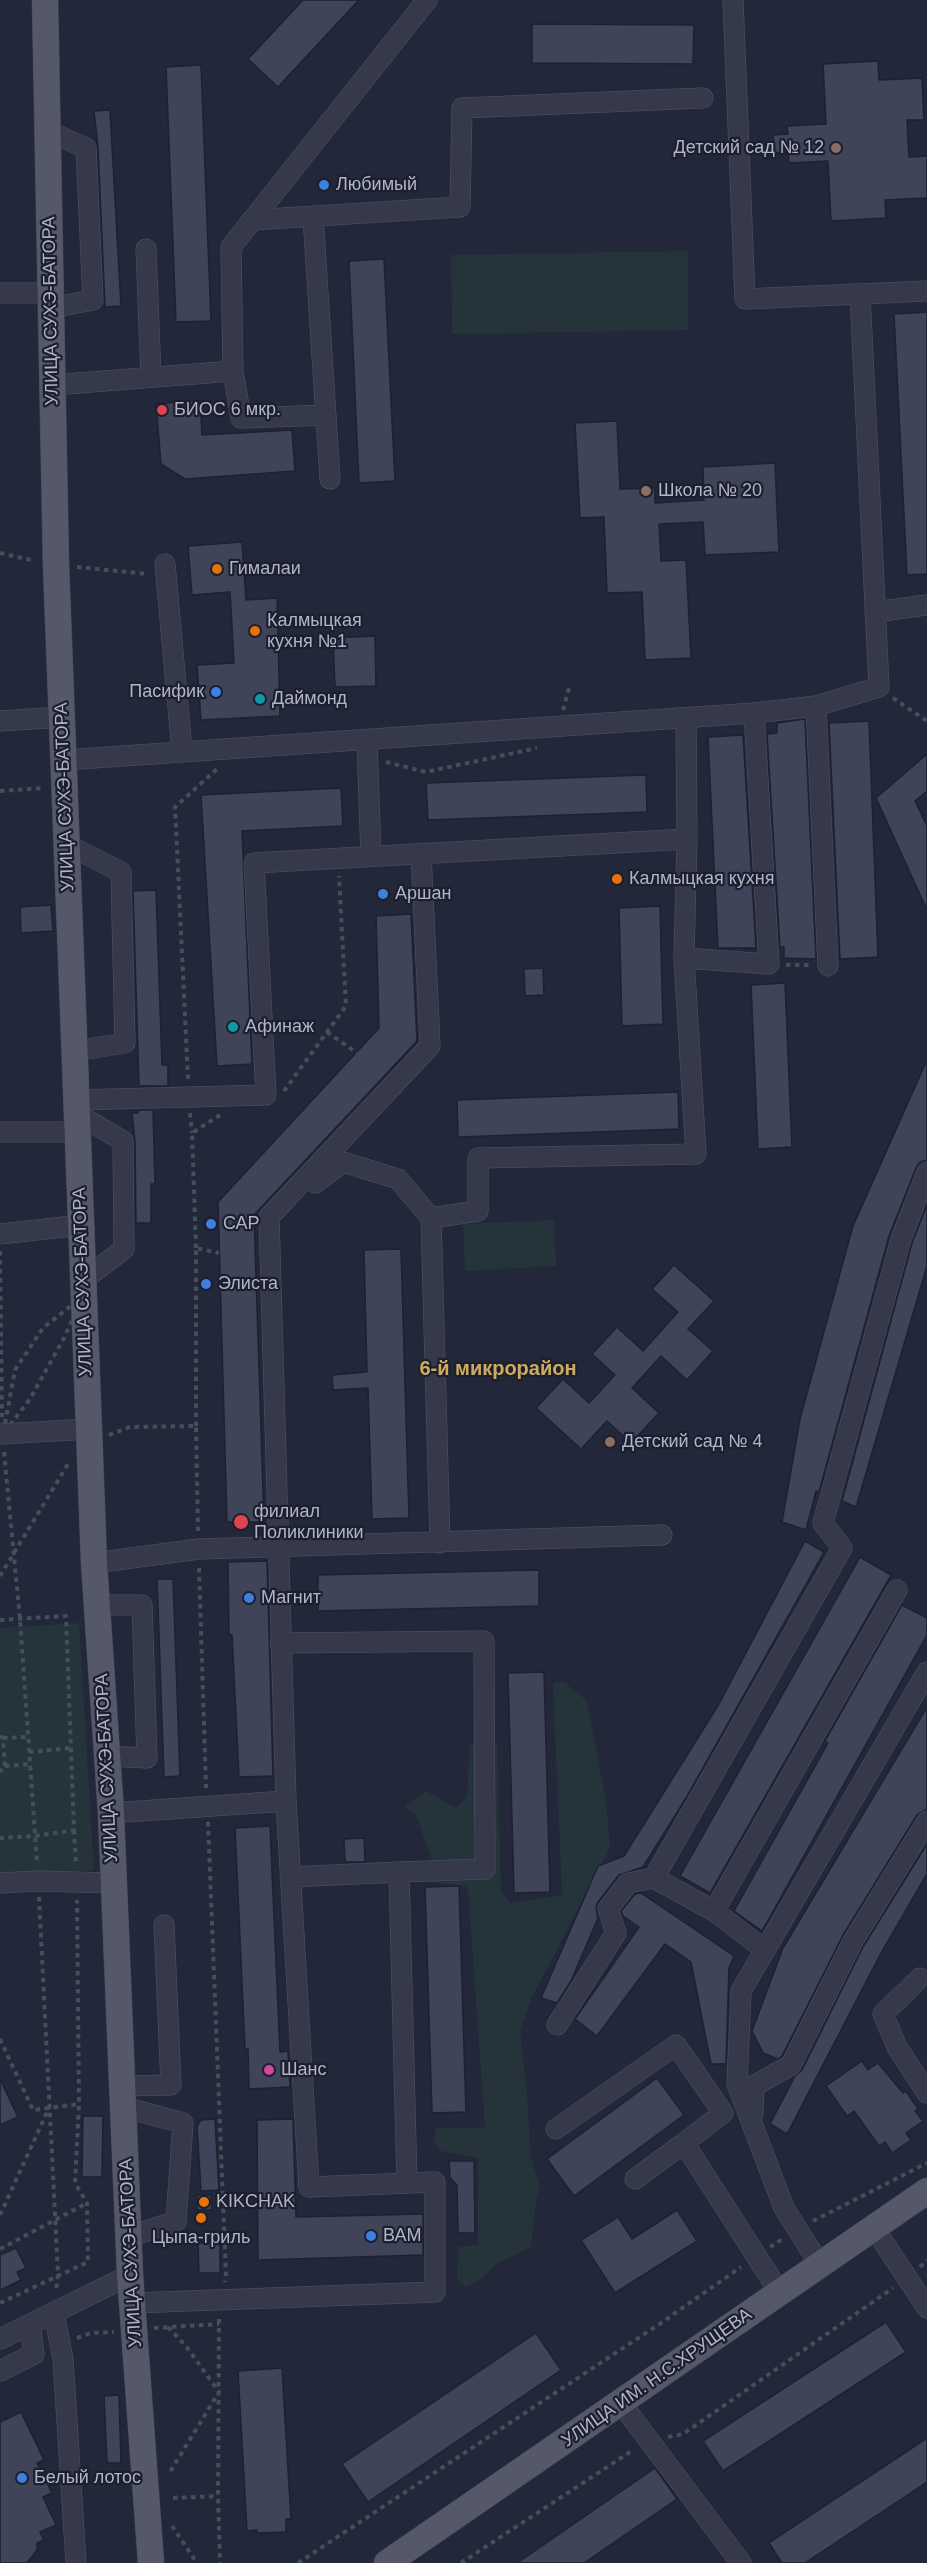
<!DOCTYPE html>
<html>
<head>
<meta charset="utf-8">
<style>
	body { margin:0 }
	canvas { display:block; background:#222739 }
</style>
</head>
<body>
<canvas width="927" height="2563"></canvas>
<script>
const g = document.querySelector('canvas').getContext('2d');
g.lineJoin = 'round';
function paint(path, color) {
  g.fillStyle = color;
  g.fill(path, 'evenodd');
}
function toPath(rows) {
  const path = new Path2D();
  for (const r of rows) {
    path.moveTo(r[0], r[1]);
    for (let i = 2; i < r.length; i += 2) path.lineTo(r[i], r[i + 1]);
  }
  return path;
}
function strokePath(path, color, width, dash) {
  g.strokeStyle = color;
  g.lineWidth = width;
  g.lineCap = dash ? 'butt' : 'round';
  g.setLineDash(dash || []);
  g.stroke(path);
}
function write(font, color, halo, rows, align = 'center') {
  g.font = font + ' Helvetica,sans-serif';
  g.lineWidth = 4.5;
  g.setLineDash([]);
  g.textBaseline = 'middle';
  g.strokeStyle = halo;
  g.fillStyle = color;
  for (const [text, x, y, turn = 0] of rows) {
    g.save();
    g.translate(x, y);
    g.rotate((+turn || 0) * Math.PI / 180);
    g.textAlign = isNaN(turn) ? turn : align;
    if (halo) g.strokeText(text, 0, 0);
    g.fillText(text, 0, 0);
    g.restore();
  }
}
paint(toPath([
	[688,251,688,330,452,334,451,255],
	[554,1220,556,1266,465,1271,463,1224],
	[79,1623,94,1870,0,1875,0,1628],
	[563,1681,587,1701,606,1801,610,1848,531,1999,520,2031,528,2104,530,2155,540,2187,536,2200,531,2247,496,2264,482,2278,465,2287,457,2279,458,2247,478,2245,478,2158,441,2151,434,2141,436,2128,485,2128,468,1886,430,1882,433,1863,416,1815,405,1806,426,1791,456,1808,467,1797,470,1744,497,1744,501,1892,510,1903,562,1895,553,1684]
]), '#25343b');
const building = toPath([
	[303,0,359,0,278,87,248,59,303,0],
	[532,24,694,25,693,64,532,63,532,24],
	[878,61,879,80,922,78,924,120,907,120,909,157,927,156,927,198,885,200,886,218,831,221,828,161,789,163,788,152,775,153,773,135,788,134,787,126,826,124,823,64,878,61],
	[201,65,211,321,176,322,166,67,201,65],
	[110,110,121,306,105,307,98,147,94,111,110,110],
	[384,259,395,481,359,483,349,261,384,259],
	[927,312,927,574,907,575,894,314,927,312],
	[200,400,202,435,292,430,295,471,185,479,161,464,156,404,200,400],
	[617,421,620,489,655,488,655,503,704,500,703,467,775,463,779,552,705,555,703,522,659,524,661,561,686,560,691,658,645,660,642,592,607,593,604,517,580,518,575,423,617,421],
	[242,542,246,600,277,598,280,716,201,720,197,665,234,663,230,592,192,595,188,546,242,542],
	[375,636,376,686,335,687,333,638,375,636],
	[805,719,816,959,784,958,784,947,780,947,767,734,777,733,777,723,805,719],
	[869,721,878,957,840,959,829,723,869,721],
	[743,735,756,948,718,948,708,737,743,735],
	[927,754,927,791,915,801,927,826,927,910,876,798,927,754],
	[646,775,647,812,428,820,426,783,646,775],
	[341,788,343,826,242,831,252,1064,217,1066,201,795,341,788],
	[156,890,162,1065,168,1065,168,1086,139,1086,133,891,156,890],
	[51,905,53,931,21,933,20,907,51,905],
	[660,906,663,1024,622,1026,619,908,660,906],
	[411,914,417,1041,254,1215,264,1522,227,1522,218,1202,379,1028,376,916,411,914],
	[543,968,544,995,525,996,524,969,543,968],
	[785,983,792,1147,758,1149,751,985,785,983],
	[927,1060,927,1160,920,1162,916,1168,889,1236,819,1492,816,1491,806,1530,782,1522,800,1419,853,1226,927,1060],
	[678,1092,679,1129,458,1137,457,1100,678,1092],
	[138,1110,153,1110,155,1184,151,1184,151,1223,136,1223,135,1141,132,1113,138,1113,138,1110],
	[927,1205,927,1266,856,1507,842,1501,912,1243,927,1205],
	[401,1249,409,1518,372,1519,368,1388,333,1390,332,1375,367,1372,364,1250,401,1249],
	[674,1265,714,1301,688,1329,713,1351,687,1380,661,1356,632,1388,659,1413,631,1443,607,1421,581,1449,536,1408,563,1379,589,1403,615,1375,592,1354,617,1327,643,1351,678,1312,652,1289,674,1265],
	[805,1541,824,1552,686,1798,643,1867,619,1875,598,1902,596,1908,598,1918,571,1981,557,2003,541,1998,598,1866,624,1856,719,1704,805,1541],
	[860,1557,891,1575,710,1893,680,1876,860,1557],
	[267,1561,273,1776,239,1777,232,1635,229,1635,228,1562,267,1561],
	[539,1570,539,1606,318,1611,318,1575,539,1570],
	[157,1579,173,1579,180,1776,164,1777,157,1579],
	[902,1605,927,1618,927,1635,762,1931,734,1911,828,1743,825,1741,902,1605],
	[544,1672,550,1892,514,1893,508,1673,544,1672],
	[927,1707,927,1809,917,1815,843,1935,782,2056,778,2059,763,2053,752,2031,783,1948,927,1707],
	[270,1826,280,2052,288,2051,290,2087,249,2089,248,2049,245,2049,235,1828,270,1826],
	[364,1838,365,1862,345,1862,344,1839,364,1838],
	[927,1844,927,1874,880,1955,787,2134,770,2124,795,2076,802,2070,863,1947,927,1844],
	[459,1886,466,2112,432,2113,425,1887,459,1886],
	[641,1893,734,1956,729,1968,726,2064,711,2064,691,1962,665,1944,597,2036,575,2019,639,1927,623,1916,621,1911,635,1894,641,1893],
	[862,2061,868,2070,878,2063,903,2093,906,2091,918,2109,915,2111,923,2121,906,2133,911,2140,892,2153,885,2142,879,2146,854,2111,847,2116,826,2086,862,2061],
	[657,2078,684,2115,574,2196,547,2159,657,2078],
	[0,2079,18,2117,0,2125,0,2079],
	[83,2116,103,2116,102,2177,82,2177,83,2116],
	[215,2119,219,2190,201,2191,197,2126,201,2120,215,2119],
	[293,2119,296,2217,423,2214,423,2255,258,2260,257,2120,293,2119],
	[449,2161,474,2161,475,2233,458,2233,457,2185,450,2178,449,2161],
	[197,2195,211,2195,212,2210,197,2210,197,2195],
	[677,2210,697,2241,615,2293,581,2240,618,2217,632,2239,677,2210],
	[220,2242,220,2273,199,2273,198,2243,220,2242],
	[16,2248,26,2268,17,2272,21,2280,0,2290,0,2255,16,2248],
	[886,2322,906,2352,723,2471,703,2441,886,2322],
	[536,2333,561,2370,368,2502,342,2464,536,2333],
	[282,2368,291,2519,286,2519,286,2532,257,2533,257,2530,247,2531,238,2371,282,2368],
	[119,2395,121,2463,107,2463,104,2396,119,2395],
	[21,2412,44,2460,37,2463,52,2493,43,2497,56,2525,40,2532,44,2540,37,2543,37,2550,27,2563,0,2563,0,2422,21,2412],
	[927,2438,927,2482,805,2563,782,2563,769,2543,927,2438],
	[655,2468,677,2499,584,2563,517,2563,655,2468]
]);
paint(building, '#3f4459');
strokePath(building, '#1d2130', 1.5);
const minor = toPath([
	[733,0,745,299,927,291],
	[48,131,86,148,93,300,51,308],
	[313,216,330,479],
	[252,220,460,207,462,108,703,98],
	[146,249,151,377],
	[0,293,50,293],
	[233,371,241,418,326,415],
	[53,385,233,371,231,247,427,0],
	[165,564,182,751],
	[875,612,927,605],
	[816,706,828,966],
	[0,721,62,717],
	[367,740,371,856],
	[64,760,754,713,816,706,879,687,860,294],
	[66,844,121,872,125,1043,74,1051],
	[684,958,769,964,754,713],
	[76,1100,266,1095,254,863,687,839],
	[76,1113,123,1141,124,1249,83,1280],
	[0,1132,77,1132],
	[315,1183,343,1162,398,1179,431,1218,478,1211,478,1158,696,1154,684,958,687,839,686,719],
	[431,1218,440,1543],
	[0,1234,81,1225],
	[0,1434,89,1429],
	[94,1563,199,1549,662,1535],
	[897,1590,714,1911,654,1878,842,1548,823,1523,901,1239,927,1172],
	[97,1605,142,1605,147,1758,107,1756],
	[280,1643,484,1641,485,1869,399,1872,407,2183],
	[111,1813,286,1801],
	[290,1877,399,1872],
	[0,1883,38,1881,113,1883],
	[714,1911,765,1950,741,1991,737,2084,784,2208,820,2265],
	[765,1950,927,1672],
	[920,1978,883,2014,897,2047,927,2093],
	[557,2025,616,1933,608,1909,628,1883,654,1878],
	[122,2086,171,2085,164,1925],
	[123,2107,183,2123,176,2221,129,2237],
	[753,2114,754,2086,791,2065,853,1941,927,1821],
	[556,2129,676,2045,723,2113,684,2143],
	[635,2179,684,2143,780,2293],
	[874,2228,927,2308],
	[133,2303,435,2292,435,2182,309,2187,286,1801,269,1217,430,1046,421,853],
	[54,2313,63,2359,76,2563],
	[0,2339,130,2275],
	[0,2371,34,2354,30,2325],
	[621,2403,741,2563]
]);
const major = toPath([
	[45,0,56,565,89,1429,94,1563,111,1813,130,2275,151,2563],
	[387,2563,927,2191]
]);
strokePath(minor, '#515464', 21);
strokePath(major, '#3f4352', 27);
strokePath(toPath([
	[0,553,35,561],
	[77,567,148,574],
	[893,698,927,721],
	[563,710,570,685],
	[386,762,426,772,537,748],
	[0,791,44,788],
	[786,965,812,965],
	[327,1032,357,1053],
	[188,1079,175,807,217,769],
	[284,1091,346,1006,339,876],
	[190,1113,192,1133],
	[196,1248,192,1133,220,1115],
	[0,1251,2,1417],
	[83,1296,64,1338,30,1399,3,1434,15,1370,43,1328,83,1296],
	[196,1426,196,1248,219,1253],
	[109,1435,130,1427,196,1426,198,1533],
	[4,1452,20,1619,37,1863],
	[199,1568,206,1788],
	[0,1576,68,1464],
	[0,1620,66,1616,74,1830,35,1836,0,1838],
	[0,1736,3,1738,5,1766,0,1772],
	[3,1738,28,1737],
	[29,1752,71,1748],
	[5,1766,30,1764],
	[208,1822,226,2277,225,2282],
	[74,1830,76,1865],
	[39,1897,58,2274,56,2291],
	[0,2039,33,2110,79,2104],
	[0,2215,49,2108],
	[813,2221,927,2163],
	[770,2247,784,2238],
	[0,2249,87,2203],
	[920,2267,927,2260],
	[0,2303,88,2262,87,2203,75,2183,79,2104,77,1900],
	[219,2319,218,2496,220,2563],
	[168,2327,186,2346,219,2392,170,2472],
	[154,2328,219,2324],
	[77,2338,91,2333,114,2332],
	[668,2437,683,2434,893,2288],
	[173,2498,218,2496],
	[172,2526,197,2563],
	[298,2563,661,2323,741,2267],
	[461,2563,633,2450]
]), '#425057', 4, [4.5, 4.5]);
strokePath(minor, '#363949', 20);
strokePath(major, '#545869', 26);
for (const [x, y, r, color] of [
	[836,148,6,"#8d6e63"],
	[324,185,6,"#3f7fe0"],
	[162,410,6,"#e0444e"],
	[646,491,6,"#8d6e63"],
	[217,569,6,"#e8710a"],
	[255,631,6,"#e8710a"],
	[216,692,6,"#3f7fe0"],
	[260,699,6,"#0f9aa8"],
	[617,879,6,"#e8710a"],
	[383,894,6,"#3f7fe0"],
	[233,1027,6,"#0f9aa8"],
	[211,1224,6,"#3f7fe0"],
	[206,1284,6,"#3f7fe0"],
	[610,1442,6,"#8d6e63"],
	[241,1522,8,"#e0444e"],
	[249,1598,6,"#3f7fe0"],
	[269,2070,6,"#d1479c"],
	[204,2202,6,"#e8710a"],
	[201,2218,6,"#e8710a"],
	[371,2236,6,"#3f7fe0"],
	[22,2478,6,"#3f7fe0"]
]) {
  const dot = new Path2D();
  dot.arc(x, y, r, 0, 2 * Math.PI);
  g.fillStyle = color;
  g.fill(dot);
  strokePath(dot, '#1b1f2e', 2);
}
write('18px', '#b1b4c5', '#1b1f2e', [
	["Детский сад № 12",824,148,"right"],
	["Любимый",336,185],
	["БИОС 6 мкр.",174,410],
	["Школа № 20",658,491],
	["Гималаи",229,569],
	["Калмыцкая",267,621],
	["кухня №1",267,642],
	["Пасифик",204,692,"right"],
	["Даймонд",272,699],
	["Калмыцкая кухня",629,879],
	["Аршан",395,894],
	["Афинаж",245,1027],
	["САР",223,1224],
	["Элиста",218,1284],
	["Детский сад № 4",622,1442],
	["филиал",254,1512],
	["Поликлиники",254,1533],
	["Магнит",261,1598],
	["Шанс",281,2070],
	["KIKCHAK",216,2202],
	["ВАМ",383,2236],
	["Цыпа-гриль",201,2238,"center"],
	["Белый лотос",34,2478]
], 'left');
write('18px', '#b1b4c5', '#1b1f2e', [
	["УЛИЦА СУХЭ-БАТОРА",51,311,-91],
	["УЛИЦА СУХЭ-БАТОРА",65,797,-92],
	["УЛИЦА СУХЭ-БАТОРА",83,1282,-92],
	["УЛИЦА СУХЭ-БАТОРА",107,1768,-93],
	["УЛИЦА СУХЭ-БАТОРА",131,2253,-93],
	["УЛИЦА ИМ. Н.С.ХРУЩЕВА",657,2378,-35]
]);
write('bold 20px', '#cfab62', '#1b1f2e', [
	["6-й микрорайон",498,1369]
]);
</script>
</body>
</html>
